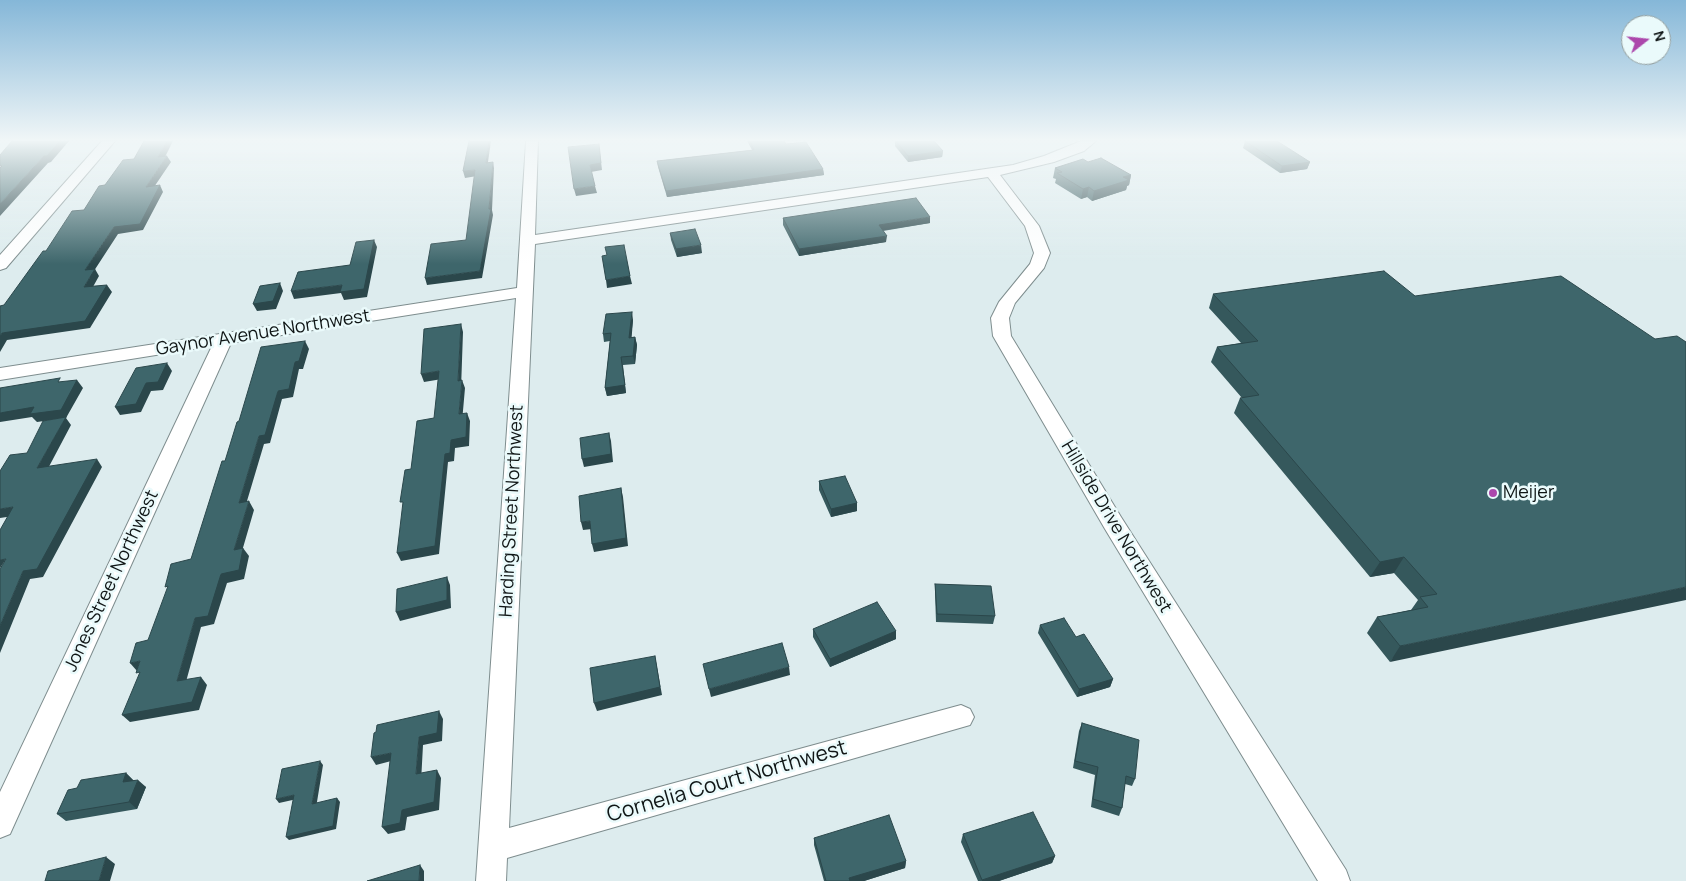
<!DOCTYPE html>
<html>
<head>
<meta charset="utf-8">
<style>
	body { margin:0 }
	#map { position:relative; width:1686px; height:881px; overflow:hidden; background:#ddecee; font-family:Manrope,sans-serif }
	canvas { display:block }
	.north { position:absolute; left:1621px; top:15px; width:50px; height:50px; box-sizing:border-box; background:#eafafb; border:1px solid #939f9f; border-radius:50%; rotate:74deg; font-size:14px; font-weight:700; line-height:20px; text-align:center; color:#101616 }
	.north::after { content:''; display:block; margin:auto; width:18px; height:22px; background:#ac47ac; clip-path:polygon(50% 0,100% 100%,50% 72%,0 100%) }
</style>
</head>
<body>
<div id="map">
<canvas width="1686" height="881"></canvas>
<div class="north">N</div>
</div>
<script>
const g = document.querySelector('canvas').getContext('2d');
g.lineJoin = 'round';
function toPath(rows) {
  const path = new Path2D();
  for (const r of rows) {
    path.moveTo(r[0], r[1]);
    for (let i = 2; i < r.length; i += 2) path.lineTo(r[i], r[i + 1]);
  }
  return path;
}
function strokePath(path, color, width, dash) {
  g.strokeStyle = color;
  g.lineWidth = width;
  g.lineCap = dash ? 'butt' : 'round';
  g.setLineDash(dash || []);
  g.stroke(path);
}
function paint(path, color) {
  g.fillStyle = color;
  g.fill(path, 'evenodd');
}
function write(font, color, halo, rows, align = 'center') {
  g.font = font + ' Manrope,sans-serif';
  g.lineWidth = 5;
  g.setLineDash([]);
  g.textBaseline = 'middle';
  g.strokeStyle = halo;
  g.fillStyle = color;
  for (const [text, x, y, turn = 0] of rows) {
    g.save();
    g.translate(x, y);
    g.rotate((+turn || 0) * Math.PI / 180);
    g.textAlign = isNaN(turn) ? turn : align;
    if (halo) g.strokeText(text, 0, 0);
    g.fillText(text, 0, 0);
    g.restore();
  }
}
const street = toPath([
	[102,141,115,141,6,268,0,270,0,255,102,141],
	[526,141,538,141,535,235,1013,165,1044,156,1081,141,1096,141,1084,151,1054,162,1000,175,1039,226,1050,253,1044,268,1015,303,1009,318,1011,336,1121,517,1346,870,1350,881,1318,881,1105,529,993,336,991,318,999,302,1030,264,1034,253,1025,226,988,177,535,244,509,828,961,705,970,709,974,717,970,725,507,858,506,881,476,881,516,298,231,343,10,834,0,838,0,792,212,346,0,380,0,368,517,288,526,141]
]);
strokePath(street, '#7e8d8e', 2);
paint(street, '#fff');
paint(toPath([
	[747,141,784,141,786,144,823,169,824,175,667,197,658,167,657,161,752,150],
	[895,141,934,141,943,151,942,157,908,162,895,146],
	[1245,141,1310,162,1307,169,1280,173,1243,148],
	[1088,162,1131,175,1129,185,1127,186,1126,190,1092,201,1087,197,1081,199,1055,183,1056,179,1053,178,1055,168],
	[783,218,930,223,883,231,886,242,799,256,783,225],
	[670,233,702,253,677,257,671,240],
	[1213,294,1415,296,1655,339,1390,662,1367,633,1377,617,1411,610,1418,600,1394,573,1370,577,1234,413,1240,398,1242,398,1211,362,1217,347,1241,343,1209,308],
	[633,320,631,337,635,337,637,345,635,364,623,365,626,393,607,396,605,388,610,341,604,342,603,334],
	[819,481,857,503,857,511,831,517,819,490],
	[935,584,995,616,993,624,936,622,935,593],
	[1040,625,1113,679,1110,687,1077,697,1038,633],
	[813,629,896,631,896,639,830,667,813,637],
	[1082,723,1135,779,1132,786,1125,784,1122,808,1119,816,1091,807,1095,775,1073,768,1079,731],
	[126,773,133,780,146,787,137,809,66,821,57,814,77,788],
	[963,834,1055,856,1052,863,999,881,978,881,961,842],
	[814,838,906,861,905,868,864,881,824,881,814,845]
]), '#35585c');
paint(toPath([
	[60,141,69,141,51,162,48,163,0,216,0,204,44,156],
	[167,141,173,141,162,163,158,157],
	[489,141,491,141,487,169,486,163],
	[599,144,602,170,591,172,590,165],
	[943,151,942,157,908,162,908,156],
	[167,156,171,162,150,193,146,187],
	[493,162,494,168,492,210,493,215,482,278,427,285,425,278,480,271,489,209],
	[1310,162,1307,169,1280,173,1282,166],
	[823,169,824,175,667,197,666,191],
	[475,170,477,176,465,178,463,171],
	[1131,175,1129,185,1127,186,1126,190,1092,201,1094,191,1123,177],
	[160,185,163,192,143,230,118,234,90,277,85,270,114,227],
	[595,186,597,193,576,196,574,189],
	[1089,187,1087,197,1081,199,1083,189],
	[930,217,930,223,879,231,879,225],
	[887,236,886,242,799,256,799,249],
	[374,240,377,247,367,297,344,300,341,293,294,299,291,291,342,285],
	[701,245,702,253,677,257,676,249],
	[95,269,99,276,89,294,84,287],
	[630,276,632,284,607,288,606,280],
	[280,283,283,291,276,309,257,311,253,304],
	[107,285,112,292,90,328,7,340,0,352,0,336,2,333],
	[632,312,633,320,631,345,629,338],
	[461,324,463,332,461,389,458,381],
	[635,337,637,345,635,364,633,356],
	[305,341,309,349,303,369,299,369,293,397,282,399,270,443,264,444,244,511,239,503,259,436,278,391,295,362],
	[621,357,626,393,607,396,605,388],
	[167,363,172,371,163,390,151,391,141,412,120,415,115,407,146,383],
	[439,371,442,379,424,382,421,374],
	[77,380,83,388,66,418,71,425,44,476,37,468,65,418,37,422,32,417,0,422,0,413],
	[462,380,465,388,462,422,459,414],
	[467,413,470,421,469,446,455,448,454,461,448,462,439,554,401,561,397,553,451,440],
	[609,433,611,441,613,462,584,467,582,459],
	[97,459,102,467,43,577,30,579,0,653,0,626,23,571],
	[621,488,623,497,628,546,594,552,592,544],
	[249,501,254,510,240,558,234,550],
	[857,503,857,511,831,517,831,509],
	[13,507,20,515,0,518,0,509],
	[590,521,592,529,583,530,581,522],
	[243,548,249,556,244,579,227,583,214,624,201,627,184,689,177,681,195,618,221,574],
	[1404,557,1394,573,1370,577,1380,562],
	[6,559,0,568,0,560],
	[447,577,450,585,451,608,400,621,396,612],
	[1686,587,1686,600,1390,662,1400,646],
	[896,631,896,639,830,667,830,659],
	[655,656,662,695,597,711,594,703],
	[140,661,137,671,130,663],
	[789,667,790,675,711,697,709,689],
	[201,677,207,685,199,710,130,722,122,715],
	[1113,679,1110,687,1077,697,1079,689],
	[439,711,443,719,442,741,423,745,421,782,416,774,419,737],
	[391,753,395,760,376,765,371,757],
	[320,761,323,765,316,808,312,804],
	[437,770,441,778,439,810,407,817,405,830,388,834,382,827,402,810],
	[126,773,134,781,123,782],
	[138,780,146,787,137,809,129,802],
	[294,795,297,799,279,803,276,799],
	[337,798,340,802,336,829,289,840,286,837],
	[1055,856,1052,863,999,881,982,881,982,880],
	[106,857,115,864,110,881,99,881],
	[906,861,905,868,864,881,849,881,849,878],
	[420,865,424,871,424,881,419,881]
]), '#2b474b');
const building = toPath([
	[12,141,60,141,47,156,44,156,0,204,0,168,2,166,0,166,0,155,12,141],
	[144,141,167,141,158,157,167,156,146,187,160,185,140,224,114,227,85,270,95,269,84,287,107,285,85,321,2,333,0,336,0,306,4,305,43,251,46,251,72,211,84,210,99,186,105,185,123,160,134,159,144,141],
	[469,141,489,141,486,163,493,162,489,209,491,209,480,271,425,278,431,244,466,240,475,170,463,171,469,141],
	[750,141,784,141,786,144,806,142,823,169,666,191,657,161,754,150,750,141],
	[896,141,934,141,943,151,908,156,896,141],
	[1245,141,1277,141,1310,162,1282,166,1245,141],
	[599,144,601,163,590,165,595,186,574,189,568,147,599,144],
	[1101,158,1131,175,1123,177,1129,180,1094,191,1089,187,1083,189,1057,173,1062,172,1055,168,1083,159,1088,162,1101,158],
	[916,198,930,217,879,225,887,236,799,249,783,218,916,198],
	[695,229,701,245,676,249,670,233,695,229],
	[374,240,364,289,340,292,342,285,291,291,298,272,350,265,356,242,374,240],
	[624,245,630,276,606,280,602,256,607,255,605,247,624,245],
	[1384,271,1415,296,1561,276,1655,339,1677,336,1686,342,1686,587,1400,646,1377,617,1428,607,1420,597,1437,594,1404,557,1380,562,1240,398,1259,395,1217,347,1258,341,1213,294,1384,271],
	[280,283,273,301,253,304,260,286,280,283],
	[632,312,629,338,635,337,633,356,621,357,625,385,605,388,611,333,603,334,606,314,632,312],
	[461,324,458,381,462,380,459,414,467,413,466,437,451,440,450,453,445,454,435,546,397,553,403,502,400,502,405,470,411,469,417,421,434,418,439,371,421,374,424,329,461,324],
	[305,341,299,361,295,362,289,389,278,391,265,435,259,436,239,503,249,501,234,550,243,548,239,570,221,574,208,616,195,618,177,681,201,677,192,702,122,715,140,672,136,673,140,661,130,663,136,643,148,640,168,586,165,587,171,564,191,559,222,461,225,461,237,422,239,421,261,347,305,341],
	[167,363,158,382,146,383,136,404,115,407,136,368,167,363],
	[60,378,58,382,77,380,61,410,30,414,34,407,0,413,0,388,60,378],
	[66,417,37,468,97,459,37,569,23,571,0,626,0,569,6,559,0,560,0,530,13,507,0,509,0,471,10,455,27,453,43,421,66,417],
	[609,433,611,454,582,459,580,438,609,433],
	[845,476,857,503,831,509,819,481,845,476],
	[621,488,626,538,592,544,590,521,581,522,579,496,621,488],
	[447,577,447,600,396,612,397,589,447,577],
	[935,584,991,586,995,616,937,614,935,584],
	[877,602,896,631,830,659,813,629,877,602],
	[1064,618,1076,637,1084,634,1113,679,1079,689,1040,625,1064,618],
	[782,643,789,667,709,689,703,664,782,643],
	[655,656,660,687,594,703,590,668,655,656],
	[439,711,437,733,419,737,416,774,437,770,434,802,402,810,400,823,382,827,391,753,371,757,374,733,376,732,377,725,439,711],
	[1082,723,1139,740,1135,779,1126,776,1122,808,1093,799,1098,767,1075,761,1082,723],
	[320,761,312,804,337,798,333,826,286,837,294,795,276,799,282,769,320,761],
	[126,773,123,782,138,780,129,802,57,814,68,790,77,788,81,780,126,773],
	[1033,812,1055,856,982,880,963,834,1033,812],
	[889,815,906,861,849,878,850,881,826,881,814,838,889,815],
	[106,857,99,881,45,881,48,871,106,857],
	[420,865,419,881,367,881,420,865]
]);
paint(building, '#3e666b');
strokePath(building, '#2b474b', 1);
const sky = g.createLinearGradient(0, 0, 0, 264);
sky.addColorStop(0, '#85b7d8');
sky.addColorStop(0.53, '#f0f6f7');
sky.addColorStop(1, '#f0f6f700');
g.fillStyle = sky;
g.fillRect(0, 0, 1686, 264);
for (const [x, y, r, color] of [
	[1493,493,5,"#ac47ac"]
]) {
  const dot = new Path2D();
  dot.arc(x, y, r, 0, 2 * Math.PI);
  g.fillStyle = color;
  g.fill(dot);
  strokePath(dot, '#eafafb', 2);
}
write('18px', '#101616', '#eafafb', [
	["Gaynor Avenue Northwest",263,333,-9],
	["Harding Street Northwest",512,511,-87],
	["Hillside Drive Northwest",1116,527,59],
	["Jones Street Northwest",112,581,-65]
]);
write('18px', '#101616', '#eafafb', [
	["Meijer",1503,493]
], 'left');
write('21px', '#101616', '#eafafb', [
	["Cornelia Court Northwest",727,782,-16]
]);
</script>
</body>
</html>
